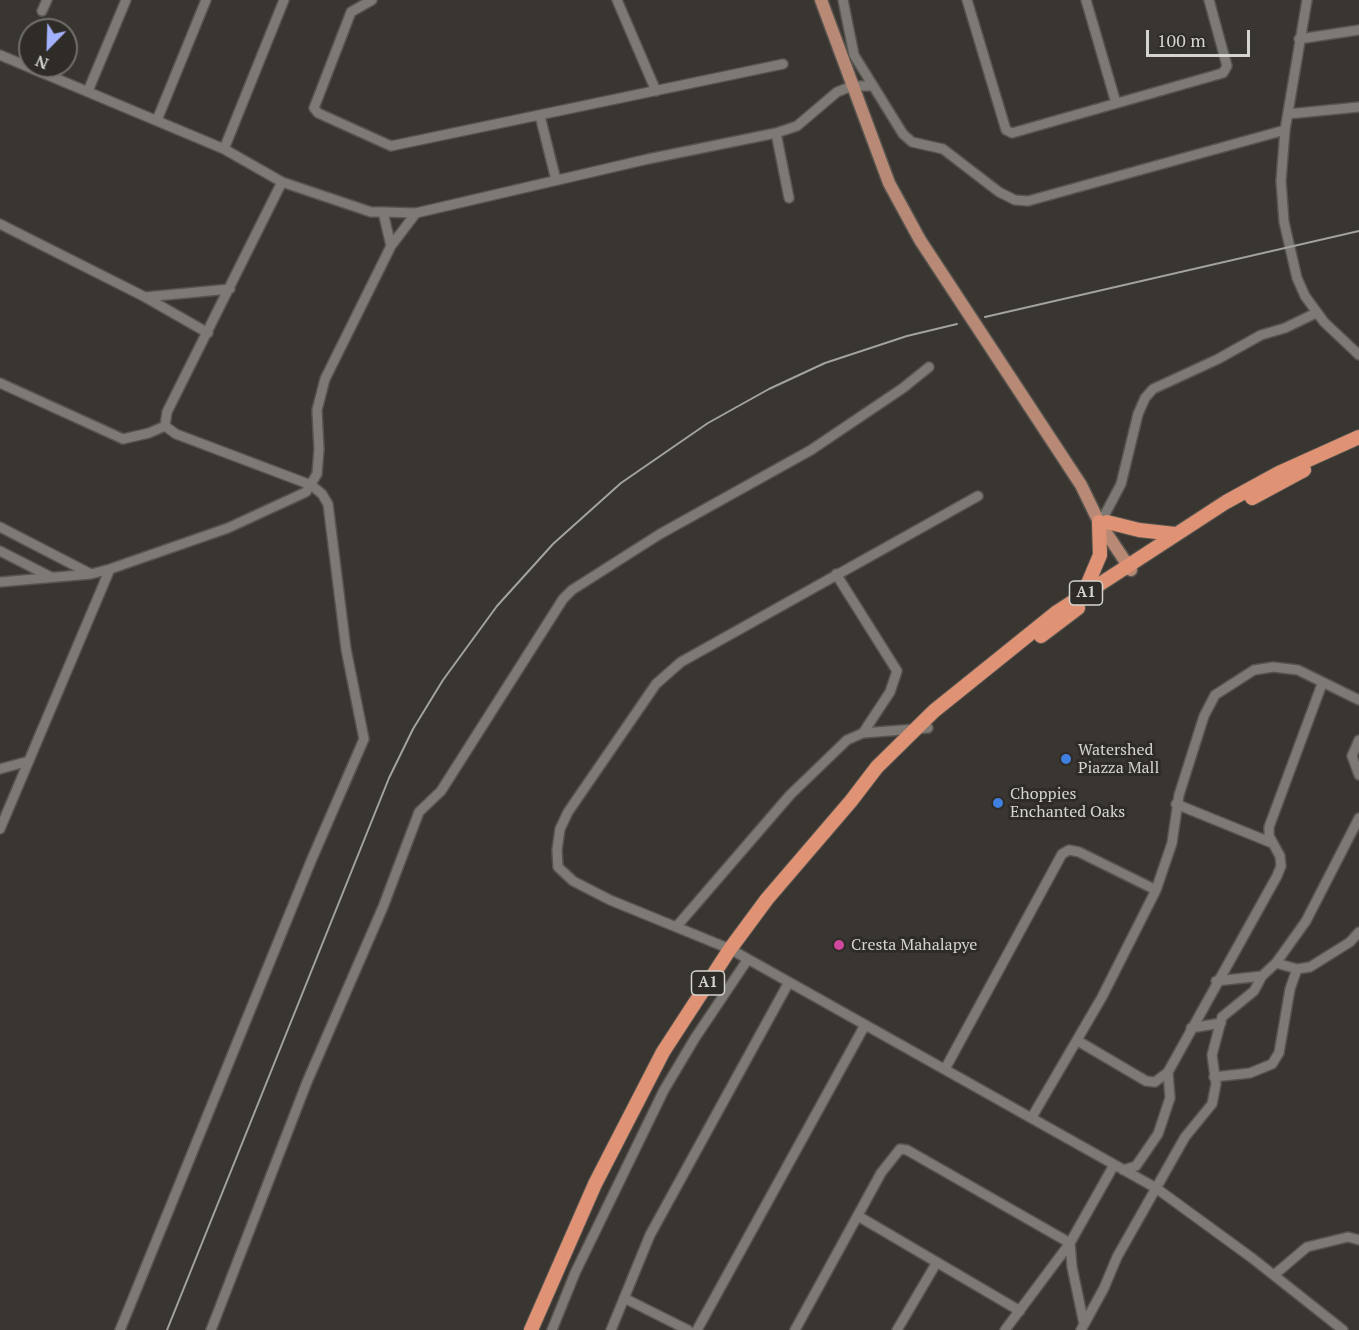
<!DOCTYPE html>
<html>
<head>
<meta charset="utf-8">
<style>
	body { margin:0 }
	#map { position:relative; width:1359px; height:1330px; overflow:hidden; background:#393631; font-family:"PT Serif",serif }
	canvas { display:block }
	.north { position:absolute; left:18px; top:18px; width:60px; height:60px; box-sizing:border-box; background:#2f2c27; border:2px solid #726f6b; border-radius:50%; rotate:203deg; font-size:16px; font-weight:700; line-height:24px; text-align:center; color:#d6d4d1 }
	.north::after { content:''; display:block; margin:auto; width:21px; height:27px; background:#a3b2fd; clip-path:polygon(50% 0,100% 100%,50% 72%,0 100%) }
	.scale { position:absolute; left:1146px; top:30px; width:104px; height:27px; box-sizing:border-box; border:3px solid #d6d4d1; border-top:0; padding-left:8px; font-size:18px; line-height:21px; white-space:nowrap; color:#d6d4d1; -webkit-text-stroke:4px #2f2c27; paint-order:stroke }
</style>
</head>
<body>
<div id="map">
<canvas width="1359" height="1330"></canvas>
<div class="north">N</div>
<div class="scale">100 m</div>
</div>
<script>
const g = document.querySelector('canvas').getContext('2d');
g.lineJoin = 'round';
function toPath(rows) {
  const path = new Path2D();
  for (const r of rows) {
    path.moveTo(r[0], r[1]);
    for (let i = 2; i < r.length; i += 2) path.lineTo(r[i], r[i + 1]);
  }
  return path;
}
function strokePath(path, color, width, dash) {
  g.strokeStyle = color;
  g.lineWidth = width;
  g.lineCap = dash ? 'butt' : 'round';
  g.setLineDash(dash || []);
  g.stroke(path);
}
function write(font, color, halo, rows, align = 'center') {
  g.font = font + ' "PT Serif",serif';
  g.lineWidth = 6;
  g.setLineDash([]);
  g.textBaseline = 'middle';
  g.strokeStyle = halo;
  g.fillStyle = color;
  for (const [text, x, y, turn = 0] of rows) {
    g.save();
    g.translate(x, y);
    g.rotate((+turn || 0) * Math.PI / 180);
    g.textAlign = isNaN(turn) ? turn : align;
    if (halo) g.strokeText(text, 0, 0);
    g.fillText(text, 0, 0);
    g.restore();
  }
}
const minor = toPath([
	[372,0,351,12,314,108,318,113,391,146,783,64],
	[617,0,656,91],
	[843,0,854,55,903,134,912,142,943,149,999,192,1015,200,1028,201,1285,130],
	[967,0,1006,130,1012,133,1223,73,1227,66,1209,0],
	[1086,0,1116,103],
	[1307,0,1285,130,1281,181,1284,222,1297,278,1305,296,1324,322,1359,355],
	[42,11,47,0],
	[1299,39,1359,30],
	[0,55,224,149,282,182,371,212,383,212,416,213,648,159,776,133,797,126,837,92,852,86,871,86],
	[88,91,126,0],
	[1288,114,1359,107],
	[540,116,556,180],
	[157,120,206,0],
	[776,133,789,198],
	[224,149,284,0],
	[383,212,391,246],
	[0,224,145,297,208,333],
	[145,297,230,289],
	[0,383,123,439,149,433,165,426],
	[978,496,681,662,656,684,568,812,560,829,557,850,558,867,573,881,610,900,730,949,1156,1188,1252,1258,1343,1330],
	[1103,518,1121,484,1138,414,1145,398,1153,389,1218,359,1261,335,1285,328,1316,313],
	[0,527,91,574],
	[0,551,51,577],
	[836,574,897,671,890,692,863,733],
	[0,582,91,574,110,569,228,528,306,492,317,474,319,449,317,410,325,379,391,246,416,213],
	[1359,740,1352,756,1359,775],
	[0,769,29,761],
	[1176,804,1272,843],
	[0,829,110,569],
	[677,926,790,795,847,740,863,733,928,728],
	[1276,963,1297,969,1310,967,1350,942,1359,932],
	[1216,981,1262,976,1276,963,1306,921,1359,818],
	[1191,1028,1221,1023],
	[1078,1041,1146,1081,1155,1082,1168,1072,1277,876,1281,866,1280,856,1269,836,1269,827,1322,684],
	[945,1069,1062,854,1069,850,1079,852,1156,890],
	[1214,1077,1250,1073,1272,1064,1279,1053,1290,989,1297,969],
	[1032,1117,1102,997,1156,890,1172,843,1179,795,1204,716,1215,695,1254,670,1273,667,1298,670,1359,700],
	[1123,1170,1136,1166,1158,1134,1170,1098,1168,1072],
	[858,1216,1020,1311],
	[1274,1275,1307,1247,1348,1237,1359,1240],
	[624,1298,688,1330],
	[120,1330,311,861,364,739,346,649,328,504,322,494,311,485,176,434,165,426,167,412,282,182],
	[211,1330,307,1082,383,907,419,812,441,791,563,599,572,590,660,534,811,450,903,388,929,367],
	[552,1330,575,1273,664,1090,695,1038,748,959],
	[611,1330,650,1235,789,982],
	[697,1330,865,1025],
	[795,1330,881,1173,900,1149,907,1150,1070,1243,1072,1267,1084,1324],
	[897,1330,937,1262],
	[1005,1330,1070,1243,1114,1165],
	[1081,1330,1104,1288,1117,1257,1185,1137,1212,1104,1216,1084,1212,1055,1222,1017,1254,991,1262,976]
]);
const major = toPath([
	[821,0,889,183,920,240,1081,485,1099,522,1131,570]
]);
const highway = toPath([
	[1252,498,1304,470],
	[1107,522,1139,530,1175,534],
	[1084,593,1100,555,1099,522],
	[1041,636,1078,608],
	[531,1330,595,1184,663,1052,730,949,767,899,851,801,877,767,934,711,1057,612,1226,502,1279,473,1359,437]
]);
strokePath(minor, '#575450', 12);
strokePath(major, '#575450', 15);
strokePath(highway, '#575450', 16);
strokePath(minor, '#7d7974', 9);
strokePath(major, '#b88974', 12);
strokePath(highway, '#e09374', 14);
strokePath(toPath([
	[985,317,1359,231],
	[167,1330,389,778,413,729,443,680,497,606,553,544,621,483,708,423,769,389,825,363,907,336,957,324]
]), '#a4a29e', 2);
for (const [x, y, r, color] of [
	[1066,759,6,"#3f7fe0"],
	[998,803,6,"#3f7fe0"],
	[839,945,6,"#d1479c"]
]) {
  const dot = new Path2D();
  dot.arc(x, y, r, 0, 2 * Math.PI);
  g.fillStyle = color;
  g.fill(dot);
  strokePath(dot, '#2f2c27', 2);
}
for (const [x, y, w] of [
	[1086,593,33],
	[708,983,33]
]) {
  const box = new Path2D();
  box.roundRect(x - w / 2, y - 12, w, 24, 4.5);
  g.fillStyle = '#2f2c27';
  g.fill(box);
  strokePath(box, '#d6d4d1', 1.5);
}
write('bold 15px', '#d6d4d1', null, [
	["A1",1086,593],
	["A1",708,983]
]);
write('16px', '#d6d4d1', '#2f2c27', [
	["Watershed",1078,750],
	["Piazza Mall",1078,768],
	["Choppies",1010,794],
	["Enchanted Oaks",1010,812],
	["Cresta Mahalapye",851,945]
], 'left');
</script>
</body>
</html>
